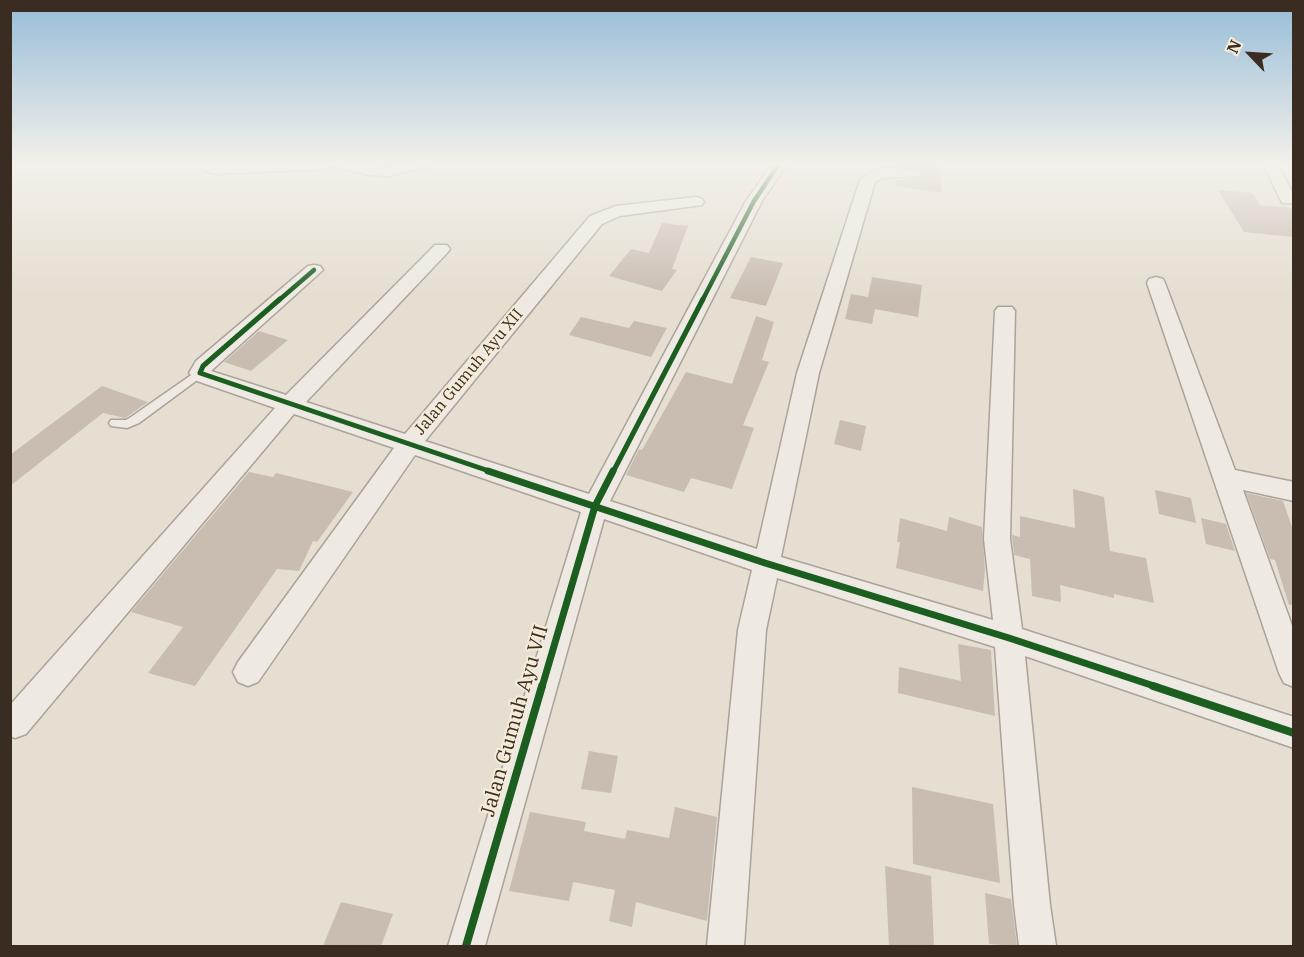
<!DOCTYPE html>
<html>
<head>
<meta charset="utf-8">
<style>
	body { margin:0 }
	#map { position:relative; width:1304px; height:957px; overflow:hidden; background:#e5ded1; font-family:"IBM Plex Serif",serif }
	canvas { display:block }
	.frame { position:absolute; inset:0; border:12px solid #3a2c21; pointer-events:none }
	.north { position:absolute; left:1220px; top:24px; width:60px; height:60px; -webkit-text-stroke:4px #f5ebd9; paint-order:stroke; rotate:295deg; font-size:16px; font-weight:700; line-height:24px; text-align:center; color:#3a2c21 }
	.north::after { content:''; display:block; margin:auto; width:21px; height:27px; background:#3a2c21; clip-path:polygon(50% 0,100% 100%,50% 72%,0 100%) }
</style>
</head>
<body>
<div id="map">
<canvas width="1304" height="957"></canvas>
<div class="frame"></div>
<div class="north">N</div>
</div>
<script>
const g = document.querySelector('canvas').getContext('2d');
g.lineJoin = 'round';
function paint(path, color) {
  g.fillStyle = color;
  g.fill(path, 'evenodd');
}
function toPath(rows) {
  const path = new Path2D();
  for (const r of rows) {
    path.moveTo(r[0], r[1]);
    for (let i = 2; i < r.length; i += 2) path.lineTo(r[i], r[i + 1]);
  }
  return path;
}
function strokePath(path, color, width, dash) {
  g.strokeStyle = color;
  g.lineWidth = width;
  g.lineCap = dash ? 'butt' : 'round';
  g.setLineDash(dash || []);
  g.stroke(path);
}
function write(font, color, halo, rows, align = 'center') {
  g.font = font + ' "IBM Plex Serif",serif';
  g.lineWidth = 4.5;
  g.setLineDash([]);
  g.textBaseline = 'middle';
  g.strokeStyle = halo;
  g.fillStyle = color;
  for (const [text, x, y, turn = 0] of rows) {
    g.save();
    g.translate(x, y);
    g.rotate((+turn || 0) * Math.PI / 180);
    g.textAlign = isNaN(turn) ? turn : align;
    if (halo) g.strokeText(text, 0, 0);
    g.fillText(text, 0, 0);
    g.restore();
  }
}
paint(toPath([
	[894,164,939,164,942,193,895,186,895,180,919,178,924,173,919,168,894,167],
	[1218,190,1253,193,1260,205,1293,208,1293,237,1244,232],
	[662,223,688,226,672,269,677,270,662,291,609,276,631,249,649,253],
	[751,257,783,263,766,306,730,298],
	[872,277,922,285,918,317,875,309,872,324,845,319,851,294,868,297],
	[756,316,774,322,762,360,769,362,743,425,754,428,732,489,691,478,684,492,626,475,639,449,642,450,686,372,732,384],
	[581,317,629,328,634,321,667,328,651,357,569,335],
	[259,331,288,340,251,371,224,362],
	[102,386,148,402,125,418,103,413,10,486,10,455],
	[840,420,866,426,861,451,834,444],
	[249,472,273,477,276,473,353,492,317,542,313,541,299,571,277,569,195,686,148,673,183,627,131,612],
	[1073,489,1104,497,1110,551,1146,558,1154,603,1114,594,1114,598,1060,585,1061,602,1032,596,1030,559,1014,555,1012,535,1020,537,1020,516,1075,528],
	[1155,490,1191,498,1196,523,1159,514],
	[1246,493,1283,501,1293,530,1293,604,1289,605,1275,560,1270,559],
	[949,517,982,527,985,570,983,591,896,568,900,542,897,542,900,518,947,531],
	[1201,518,1226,524,1235,551,1206,544],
	[958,644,991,650,995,716,898,693,899,667,961,681],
	[589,751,618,756,611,793,581,789],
	[912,787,993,804,1000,883,913,864],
	[675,807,717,817,707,921,636,902,632,927,609,921,615,890,573,882,569,901,509,891,530,812,586,822,584,831,625,839,627,830,669,838],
	[885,866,931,876,934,946,889,946],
	[985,893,1011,899,1017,946,989,944],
	[341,902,393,914,381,946,323,946]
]), '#c9bdb2');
const service = toPath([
	[200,369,205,373,204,375,139,423,127,428,111,426,109,423,111,420,126,420,131,417,200,369]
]);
const minor = toPath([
	[197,164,360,164,389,166,401,164,428,164,425,167,389,176,370,175,332,166,326,169,216,174,204,171,197,164],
	[772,164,787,164,762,201,610,501,757,549,797,373,860,180,879,168,919,170,922,173,919,176,882,178,875,182,819,373,781,557,993,620,984,539,995,311,998,307,1012,307,1015,311,1010,539,1022,629,1294,717,1294,748,1025,656,1050,905,1056,946,1019,946,1014,905,995,647,777,578,766,630,744,946,707,946,738,630,752,570,604,519,485,946,448,946,581,512,415,455,258,682,248,686,238,682,233,672,238,662,394,448,294,414,26,734,15,738,10,736,10,705,275,408,197,381,189,373,196,361,308,266,314,265,320,266,323,270,211,371,286,395,435,245,447,245,450,249,447,253,306,402,405,434,590,216,616,206,696,197,702,199,704,202,702,205,620,216,602,224,425,441,589,494,746,201,772,164],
	[1263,164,1277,164,1294,195,1294,203,1282,203,1263,164],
	[1156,277,1163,279,1165,283,1235,470,1294,482,1294,501,1243,490,1294,631,1294,687,1284,683,1279,673,1147,283,1149,279,1156,277]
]);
strokePath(service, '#aba399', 3);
strokePath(minor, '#aba399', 3);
paint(service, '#eeeae3');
paint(minor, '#eeeae3');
strokePath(toPath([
	[278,301,314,270],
	[702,301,754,201,779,164]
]), '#1b5e20', 4.5);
strokePath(toPath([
	[280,299,203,366,200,373,492,472],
	[613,472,703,299]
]), '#1b5e20', 5);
strokePath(toPath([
	[488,471,765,563,1009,638,1157,687],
	[542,687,595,506,613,471]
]), '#1b5e20', 7);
strokePath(toPath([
	[1153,686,1294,733],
	[466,946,542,686]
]), '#1b5e20', 8);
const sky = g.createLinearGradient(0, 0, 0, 298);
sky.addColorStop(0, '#96bdd8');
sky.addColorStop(0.55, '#f3f0ea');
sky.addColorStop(1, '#f3f0ea00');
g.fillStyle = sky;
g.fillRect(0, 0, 1304, 298);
write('16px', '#3a2c21', '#f5ebd9', [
	["Jalan Gumuh Ayu XII",469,372,-50]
]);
write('20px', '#3a2c21', '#f5ebd9', [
	["Jalan Gumuh Ayu VII",515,721,-74]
]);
</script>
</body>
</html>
